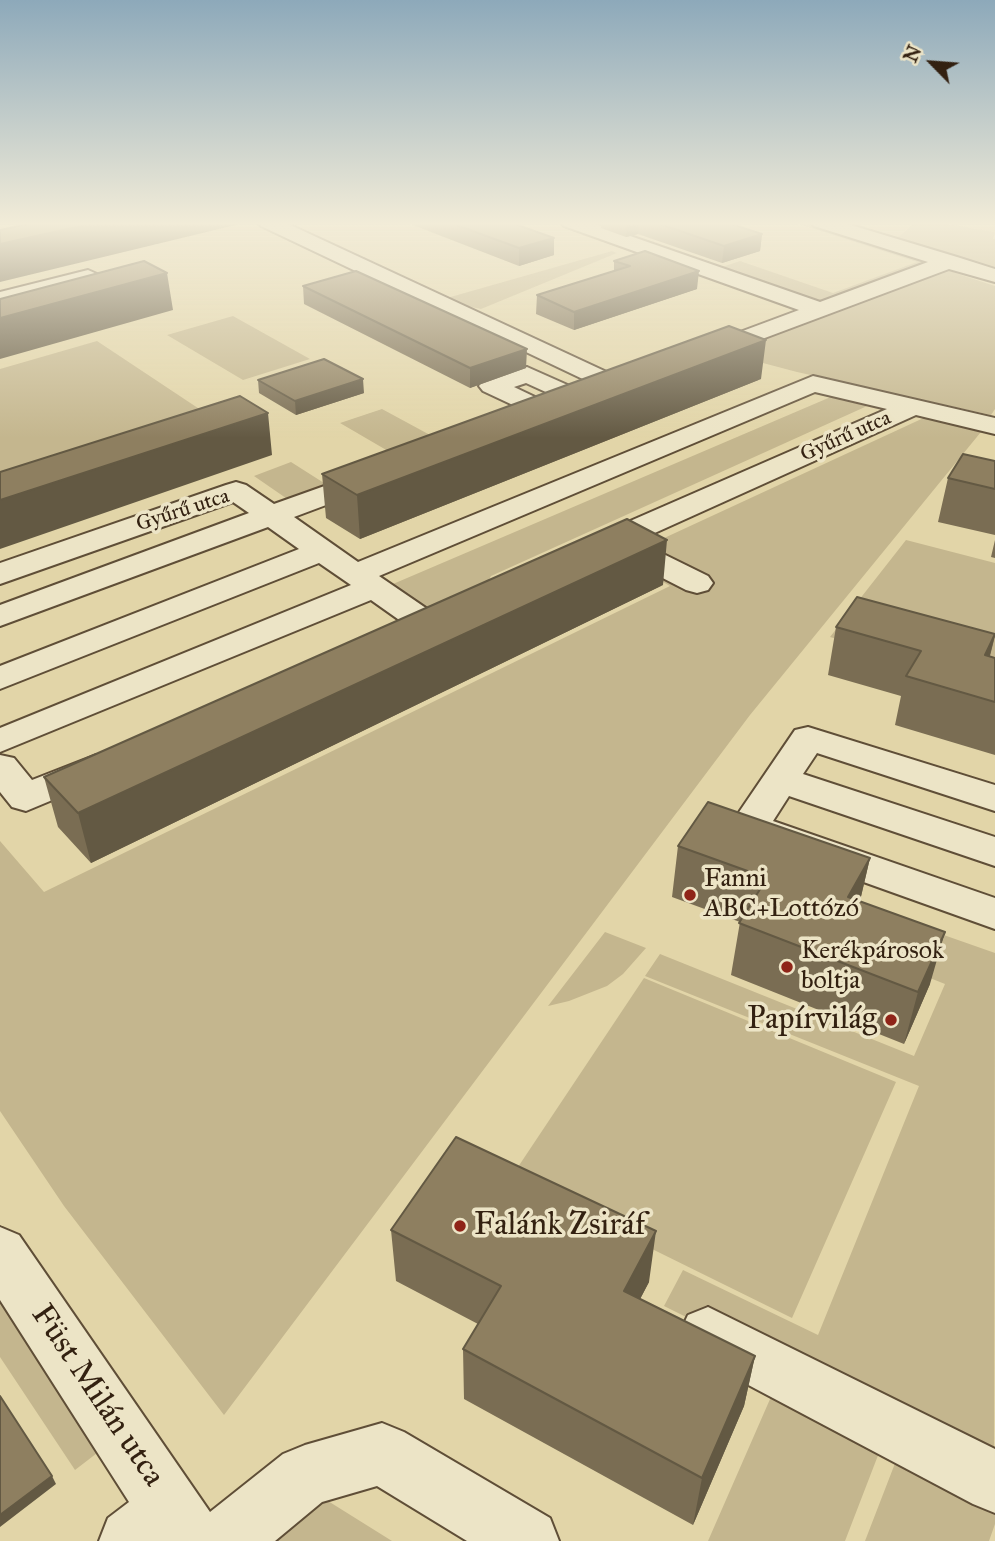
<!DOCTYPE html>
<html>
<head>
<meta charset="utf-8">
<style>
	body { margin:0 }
	#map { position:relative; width:995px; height:1541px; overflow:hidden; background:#e2d5a8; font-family:"IM FELL Great Primer",serif }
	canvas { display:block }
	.north { position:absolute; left:897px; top:28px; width:70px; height:70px; -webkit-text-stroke:5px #ece4c6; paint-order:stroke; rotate:295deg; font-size:19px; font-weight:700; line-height:28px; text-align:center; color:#332111 }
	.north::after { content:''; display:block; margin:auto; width:24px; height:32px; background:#332111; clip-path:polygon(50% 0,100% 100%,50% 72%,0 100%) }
</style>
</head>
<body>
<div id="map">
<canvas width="995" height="1541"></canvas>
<div class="north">N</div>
</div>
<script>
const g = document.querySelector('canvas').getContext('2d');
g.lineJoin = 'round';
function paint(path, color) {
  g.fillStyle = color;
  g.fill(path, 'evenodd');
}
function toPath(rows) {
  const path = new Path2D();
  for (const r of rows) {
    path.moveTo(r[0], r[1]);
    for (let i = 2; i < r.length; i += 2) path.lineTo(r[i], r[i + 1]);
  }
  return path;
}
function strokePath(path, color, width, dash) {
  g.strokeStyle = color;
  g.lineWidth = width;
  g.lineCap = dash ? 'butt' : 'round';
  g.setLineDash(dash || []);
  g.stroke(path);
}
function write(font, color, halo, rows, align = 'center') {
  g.font = font + ' "IM FELL Great Primer",serif';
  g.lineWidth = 7;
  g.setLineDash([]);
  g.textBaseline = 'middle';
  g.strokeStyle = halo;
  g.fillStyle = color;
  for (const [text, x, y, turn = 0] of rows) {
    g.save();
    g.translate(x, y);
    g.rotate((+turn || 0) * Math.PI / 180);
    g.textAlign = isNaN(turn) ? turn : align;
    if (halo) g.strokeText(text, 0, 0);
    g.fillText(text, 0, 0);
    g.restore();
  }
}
paint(toPath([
	[792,222,798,222,939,265,824,306,719,268,740,261,833,293,917,262],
	[916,222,935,222,995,232,993,239,995,239,995,268,897,238],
	[612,251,617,253,481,309,440,300],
	[943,269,995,286,995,409,991,415,797,372,725,353],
	[233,316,310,359,243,380,167,335],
	[97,341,225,426,0,499,0,369],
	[840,393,876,402,491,576,482,592,437,613,415,606,386,587],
	[382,409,443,442,400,458,340,423],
	[930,415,985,427,750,715,224,1415,64,1206,0,1111,0,841,44,892,670,586,621,558],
	[291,462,335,490,296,505,254,476],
	[906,540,995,563,995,708,992,684,830,637],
	[605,932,646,948,623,974,607,986,569,1001,548,1006],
	[938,933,995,953,994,1470,664,1306,683,1270,818,1335,919,1086,645,976,660,954,914,1056,945,984,920,974],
	[644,978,896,1082,792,1318,510,1179],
	[0,1301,101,1450,75,1470,0,1357],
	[774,1390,882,1445,845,1541,708,1541],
	[899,1453,995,1504,995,1524,989,1541,865,1541],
	[312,1491,392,1541,251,1541]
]), '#c4b68e');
const minor = toPath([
	[258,222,284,222,626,381,630,386,626,391,617,394,608,391,261,226,258,222],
	[561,222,590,222,820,302,928,262,814,226,811,222,841,222,957,257,995,269,995,282,949,269,706,360,697,358,694,353,697,348,799,310,564,226,561,222],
	[88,270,119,284,122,289,119,294,111,296,85,283,0,306,0,292,88,270],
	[527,367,590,395,594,400,590,405,581,408,526,383,514,387,556,407,560,413,556,419,547,421,483,391,479,386,483,381,527,367],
	[813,376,995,418,995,434,916,415,637,541,708,576,713,583,708,590,697,593,686,590,612,552,593,558,582,556,578,549,582,542,887,409,815,392,379,576,436,615,441,622,436,629,424,632,412,629,371,600,0,752,0,728,351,585,319,563,0,689,0,666,299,549,268,527,0,626,0,605,249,513,233,502,0,584,0,563,226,485,236,482,246,485,274,504,375,468,385,471,389,477,385,483,294,517,358,562,813,376],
	[808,727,995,785,995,811,817,753,803,774,995,837,995,866,789,796,773,821,995,898,995,929,735,836,729,827,735,818,795,730,808,727],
	[0,755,14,758,32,780,96,755,110,758,115,767,110,776,26,811,12,807,0,792,0,755],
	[0,1227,19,1235,210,1512,283,1454,305,1445,382,1423,404,1432,550,1518,559,1541,467,1541,377,1486,322,1502,275,1541,99,1541,108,1518,129,1502,0,1300,0,1227],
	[708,1307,995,1449,995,1513,973,1504,688,1353,679,1334,688,1315,708,1307]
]);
strokePath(minor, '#5f4e37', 4);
paint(minor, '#ece4c6');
paint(toPath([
	[405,222,509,222,554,238,554,255,519,266],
	[601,222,725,222,762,234,760,251,722,263,638,234,626,237,601,228],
	[614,261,697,289,574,330,536,314,537,295,614,271],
	[303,286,526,368,470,388,304,304],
	[761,379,360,539,326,518,322,474],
	[258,380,364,393,296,415,259,393],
	[995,461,995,535,938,522,948,478],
	[995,540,995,558,991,557],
	[663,585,91,863,58,827,44,777],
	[836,627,995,636,990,656,995,658,995,755,895,725,901,696,828,675],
	[678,846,870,858,860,901,930,984,904,1044,731,975,740,922,672,897],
	[391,1230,649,1282,640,1299,755,1356,744,1406,693,1525,464,1399,463,1349,478,1324,396,1281]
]), '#7a6d53');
paint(toPath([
	[99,222,248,222,0,282,0,244],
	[627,222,639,222,638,234,626,237],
	[762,234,760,251,722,263,724,246],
	[554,238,554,255,519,266,519,248],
	[699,271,697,289,574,330,574,312],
	[167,273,173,310,0,359,0,318],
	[766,340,761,379,360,539,357,495],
	[527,349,526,368,470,388,470,368],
	[363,379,364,393,296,415,295,401],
	[268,413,272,455,0,549,0,500],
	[667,540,663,585,91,863,78,813],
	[995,635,983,682,985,655],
	[870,858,858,909,848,897],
	[945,932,930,984,904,1044,918,992],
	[656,1231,649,1282,618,1341,624,1291],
	[755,1356,744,1406,693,1525,702,1478],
	[52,1476,56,1484,0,1527,0,1515]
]), '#635943');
const building = toPath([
	[38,222,99,222,0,244,0,230,38,222],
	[448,222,509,222,554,238,519,248,448,222],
	[654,222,725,222,762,234,724,246,654,222],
	[645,251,699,271,574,312,537,295,630,266,614,261,645,251],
	[144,261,167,273,0,318,0,299,144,261],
	[356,271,527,349,470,368,303,286,356,271],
	[729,326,766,340,357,495,322,474,729,326],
	[324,359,363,379,295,401,258,380,324,359],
	[240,396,268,413,0,500,0,472,240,396],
	[963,454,995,461,995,489,948,478,963,454],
	[627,519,667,540,78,813,44,777,627,519],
	[857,597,995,634,985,655,995,658,995,702,906,676,921,651,836,627,857,597],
	[708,802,870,858,848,897,945,932,918,992,739,923,767,878,678,846,708,802],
	[456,1137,656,1231,624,1291,755,1356,702,1478,463,1349,501,1286,391,1230,456,1137],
	[0,1396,52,1476,0,1515,0,1396]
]);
paint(building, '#8e7f60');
strokePath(building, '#635943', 2);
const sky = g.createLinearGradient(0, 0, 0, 438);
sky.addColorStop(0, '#8da9ba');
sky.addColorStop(0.51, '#f2ecd8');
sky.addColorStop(1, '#f2ecd800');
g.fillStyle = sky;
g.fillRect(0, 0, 995, 438);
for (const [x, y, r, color] of [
	[690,895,7,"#8f2418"],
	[787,967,7,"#8f2418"],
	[891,1020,7,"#8f2418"],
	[460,1226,7,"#8f2418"]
]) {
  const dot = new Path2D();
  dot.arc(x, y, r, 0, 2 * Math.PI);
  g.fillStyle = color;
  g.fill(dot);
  strokePath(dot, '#ece4c6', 2.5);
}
write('21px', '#332111', '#ece4c6', [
	["Gyűrű utca",846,437,-24],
	["Gyűrű utca",183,511,-18]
]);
write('26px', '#332111', '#ece4c6', [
	["Fanni",704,880],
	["ABC+Lottózó",704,910],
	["Kerékpárosok",801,952],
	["boltja",801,982]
], 'left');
write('32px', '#332111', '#ece4c6', [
	["Papírvilág",877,1020],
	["Falánk Zsiráf",474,1226,"left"]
], 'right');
write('32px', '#332111', '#ece4c6', [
	["Füst Milán utca",97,1396,56]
]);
</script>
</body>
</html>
